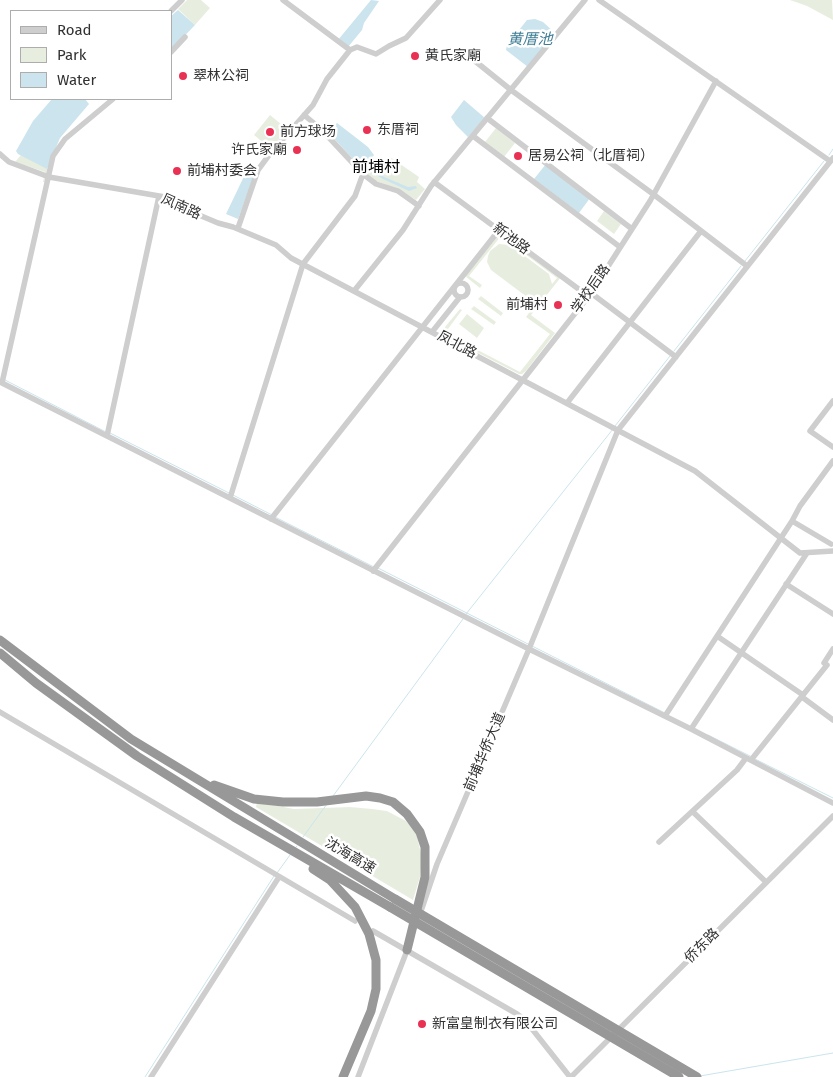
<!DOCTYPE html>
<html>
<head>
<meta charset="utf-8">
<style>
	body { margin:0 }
	#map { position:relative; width:833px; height:1077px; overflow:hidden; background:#fff; font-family:"Fira Sans",sans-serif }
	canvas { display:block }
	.legend { position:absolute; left:10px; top:10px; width:162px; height:90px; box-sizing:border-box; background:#fff; border:1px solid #adadad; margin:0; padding:6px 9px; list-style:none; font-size:15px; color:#313131 }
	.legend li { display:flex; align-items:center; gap:10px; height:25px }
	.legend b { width:25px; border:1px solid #adadad }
</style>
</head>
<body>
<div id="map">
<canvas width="833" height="1077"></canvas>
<ul class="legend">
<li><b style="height:6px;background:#cecece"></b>Road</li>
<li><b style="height:14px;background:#e8eedf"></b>Park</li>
<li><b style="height:14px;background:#cbe4ed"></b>Water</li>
</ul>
</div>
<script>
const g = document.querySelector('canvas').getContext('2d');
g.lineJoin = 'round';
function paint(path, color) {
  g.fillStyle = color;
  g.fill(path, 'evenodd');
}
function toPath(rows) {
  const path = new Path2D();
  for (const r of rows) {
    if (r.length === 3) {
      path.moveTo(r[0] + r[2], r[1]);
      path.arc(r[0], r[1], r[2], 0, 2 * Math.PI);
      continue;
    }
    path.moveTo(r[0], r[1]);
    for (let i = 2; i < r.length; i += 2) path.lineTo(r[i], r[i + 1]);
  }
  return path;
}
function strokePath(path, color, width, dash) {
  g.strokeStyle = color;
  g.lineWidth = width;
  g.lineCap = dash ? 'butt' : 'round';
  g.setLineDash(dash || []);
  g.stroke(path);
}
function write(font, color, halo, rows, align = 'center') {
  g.font = font + ' "Fira Sans","Noto Sans SC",sans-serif';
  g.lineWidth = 5;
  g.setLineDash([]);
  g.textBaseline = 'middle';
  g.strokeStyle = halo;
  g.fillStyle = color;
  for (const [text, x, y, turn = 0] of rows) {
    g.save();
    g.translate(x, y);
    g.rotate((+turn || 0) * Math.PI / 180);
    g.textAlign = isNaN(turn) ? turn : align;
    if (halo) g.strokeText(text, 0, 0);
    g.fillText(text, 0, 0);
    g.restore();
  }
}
paint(toPath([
	[187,0,201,0,210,8,195,25,178,9],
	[790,0,832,0,833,20,807,6],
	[270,115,287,129,271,149,254,135],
	[496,128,515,143,504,157,485,142],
	[21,155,50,170,48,183,43,182,45,172,15,162],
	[390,157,419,177,417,182,425,189,416,200,403,192,376,181,365,175,372,164,381,171],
	[604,211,621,224,614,234,597,221],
	[500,232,561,277,531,315,555,333,526,371,522,374,519,374,440,333,460,309,462,310,445,333,520,372,550,334,526,317,540,298,534,299,527,297,491,270,487,262,488,256,490,251,499,244,510,245,549,274,552,284,557,278,501,236,469,276,482,285,480,288,465,276],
	[481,296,503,313,501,316,478,299],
	[474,306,496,322,494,325,471,309],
	[467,314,484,328,477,338,459,324],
	[257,802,294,809,350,807,372,809,387,811,406,821,416,832,422,858,420,877,413,900,256,807]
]), '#e8eedf');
paint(toPath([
	[371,0,379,1,364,23,362,30,348,47,338,40],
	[178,10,195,25,171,50,171,16],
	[535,19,543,22,555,33,528,67,506,50,507,45,527,20],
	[52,99,85,99,89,104,60,138,47,169,18,154,16,151,33,121],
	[464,100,485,118,468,137,456,125,451,117],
	[337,123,368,147,374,155,363,170,328,132],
	[372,164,380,171,382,176,408,187,416,186,417,188,409,191,383,179,368,170],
	[546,164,590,198,579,213,534,179],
	[249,166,256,170,238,219,226,214]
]), '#cbe4ed');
strokePath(toPath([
	[829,155,833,149],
	[745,261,824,161],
	[674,351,741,266],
	[5,380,106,432],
	[615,426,670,356],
	[110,433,229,493],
	[233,495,272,515],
	[275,517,374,567],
	[378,568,528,644],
	[466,614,613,429],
	[532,646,665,713],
	[708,735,752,757],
	[755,759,833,798],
	[333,796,463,619],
	[303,837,327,804],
	[296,847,297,846],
	[277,873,290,855],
	[700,1076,833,1053],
	[145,1077,274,876]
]), '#cbe4ed', 1);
strokePath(toPath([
	[599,0,830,161],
	[171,11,182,0],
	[350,50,357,47,376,54,389,46,406,38,440,0],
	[171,52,185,37],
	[465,53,511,90,653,194,747,266],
	[113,99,65,139,53,156,2,383,529,649,691,729,833,803],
	[304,115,321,129,363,174,376,184,398,191,419,206],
	[487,118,632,229],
	[473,136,620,247],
	[0,154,9,162,49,177,165,197,199,215,218,223,233,227,276,245,291,258,695,471,800,553,833,551],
	[434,182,588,296],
	[238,228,258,170,269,155,313,105,327,79,350,50,283,0],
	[461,290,7],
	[354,291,403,230,431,186,585,0],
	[591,293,676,357],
	[432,332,460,297],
	[833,401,810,431,833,447],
	[567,403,701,231],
	[107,436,159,196],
	[230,498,303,264,355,196,363,174],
	[271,519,499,230],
	[792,521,800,506,833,461],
	[373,571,591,293,650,201,716,81],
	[786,584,833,614],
	[717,636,803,695],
	[802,697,833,720],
	[0,712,355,921],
	[665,716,792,521,831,544],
	[691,729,807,553],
	[751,760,827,665,824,663,833,649],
	[693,812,766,882],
	[659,842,737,770,746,758],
	[420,914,437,864,529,649,618,430,833,158],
	[373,931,517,1014,525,1020,570,1077],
	[151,1077,279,877],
	[358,1077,408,948],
	[571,1077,833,816]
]), '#cecece', 5.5);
strokePath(toPath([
	[0,640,131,739,395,899],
	[0,653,36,683,137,756,234,817,390,907],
	[214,785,254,799,283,802,317,802,366,796,380,798,393,802,407,814,420,832,425,847,425,877,407,950],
	[313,869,330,880,355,907,369,934,376,960,376,989,371,1011,343,1077]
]), '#989898', 9);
strokePath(toPath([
	[395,899,697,1077],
	[390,907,679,1077]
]), '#989898', 9);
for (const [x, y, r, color] of [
	[415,56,5,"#e93154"],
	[183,76,5,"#e93154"],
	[367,130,5,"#e93154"],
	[270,132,5,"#e93154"],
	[297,150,5,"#e93154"],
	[518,156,5,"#e93154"],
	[177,171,5,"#e93154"],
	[558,305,5,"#e93154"],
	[422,1024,5,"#e93154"]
]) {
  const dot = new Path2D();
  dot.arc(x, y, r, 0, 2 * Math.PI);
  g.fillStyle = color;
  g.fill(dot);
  strokePath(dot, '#fff', 2);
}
write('14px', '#313131', '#fff', [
	["黄氏家廟",425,56],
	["翠林公祠",193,76],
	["东厝祠",377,130],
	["前方球场",280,132],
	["许氏家廟",287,150,"right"],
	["居易公祠（北厝祠）",528,156],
	["前埔村委会",187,171],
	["前埔村",548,305,"right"],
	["新富皇制衣有限公司",432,1024]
], 'left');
write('14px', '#313131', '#fff', [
	["凤南路",181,207,24],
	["新池路",511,239,37],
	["学校后路",591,289,-55],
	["凤北路",457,345,28],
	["前埔华侨大道",485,752,-67],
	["沈海高速",350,856,31],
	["侨东路",702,946,-45]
]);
write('italic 15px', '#3c7d95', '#fff', [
	["黄厝池",530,40]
]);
write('16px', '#000', '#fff', [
	["前埔村",376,168]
]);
</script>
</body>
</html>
